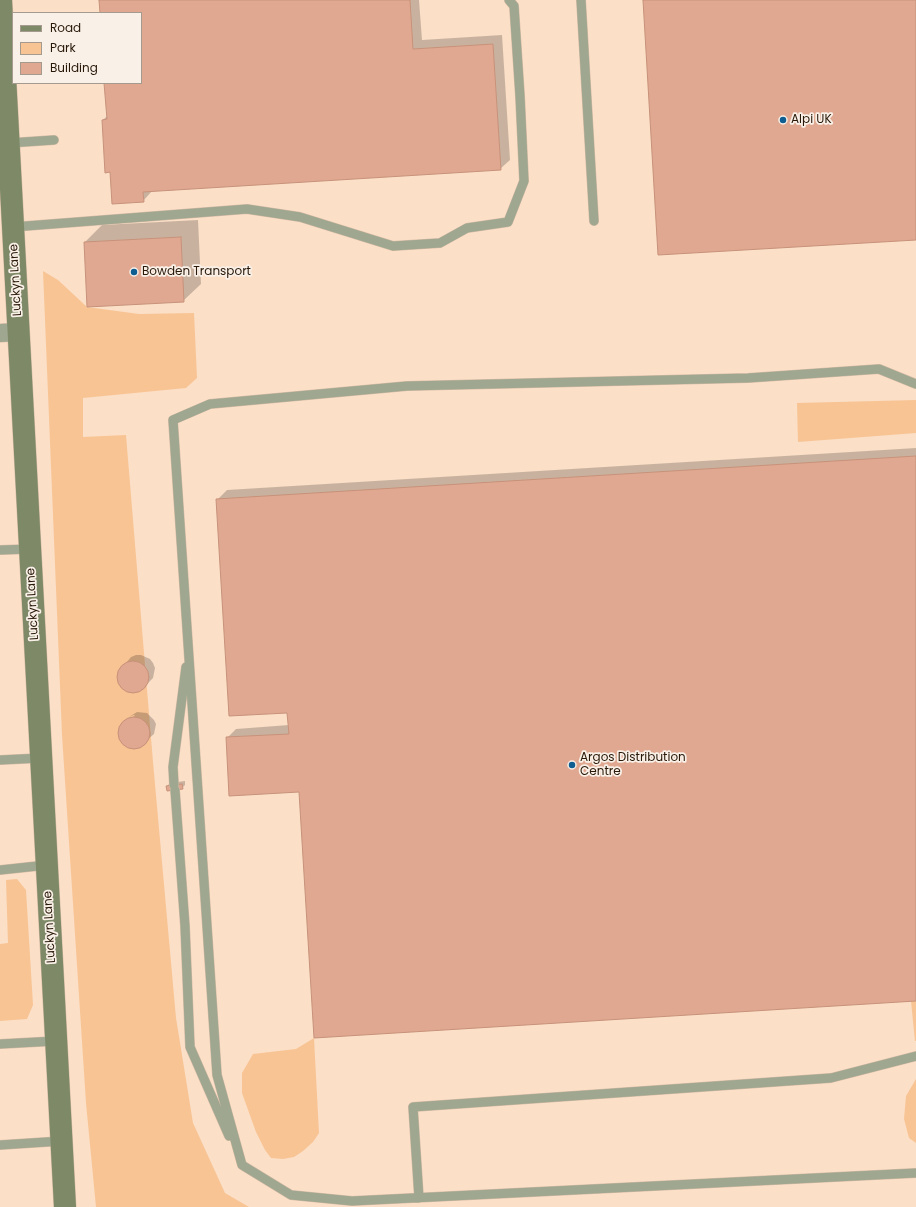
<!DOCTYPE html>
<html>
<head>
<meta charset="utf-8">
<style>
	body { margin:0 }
	#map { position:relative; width:916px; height:1207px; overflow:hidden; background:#fbdfc7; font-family:Poppins,sans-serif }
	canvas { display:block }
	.legend { position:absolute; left:12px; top:12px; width:130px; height:72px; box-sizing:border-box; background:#f9f0e8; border:1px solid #a59a8e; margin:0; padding:5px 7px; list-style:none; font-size:12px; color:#281808 }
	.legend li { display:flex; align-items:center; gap:8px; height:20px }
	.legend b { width:20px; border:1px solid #a59a8e }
</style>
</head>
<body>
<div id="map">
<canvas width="916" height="1207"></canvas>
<ul class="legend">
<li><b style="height:5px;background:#7d8967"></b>Road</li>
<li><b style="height:11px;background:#f8c494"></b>Park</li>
<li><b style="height:11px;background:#e0a890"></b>Building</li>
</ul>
</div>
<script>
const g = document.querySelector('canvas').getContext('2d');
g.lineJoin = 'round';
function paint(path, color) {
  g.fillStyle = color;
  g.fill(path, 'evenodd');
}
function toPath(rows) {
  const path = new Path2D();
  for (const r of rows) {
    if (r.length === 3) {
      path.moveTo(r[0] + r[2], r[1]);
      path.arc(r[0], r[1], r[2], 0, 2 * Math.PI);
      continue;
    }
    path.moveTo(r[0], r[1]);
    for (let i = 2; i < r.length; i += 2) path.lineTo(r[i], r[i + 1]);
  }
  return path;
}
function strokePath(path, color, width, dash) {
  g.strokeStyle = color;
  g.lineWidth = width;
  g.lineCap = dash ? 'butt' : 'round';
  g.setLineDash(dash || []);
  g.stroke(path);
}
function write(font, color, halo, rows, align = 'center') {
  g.font = font + ' Poppins,sans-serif';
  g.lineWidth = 3.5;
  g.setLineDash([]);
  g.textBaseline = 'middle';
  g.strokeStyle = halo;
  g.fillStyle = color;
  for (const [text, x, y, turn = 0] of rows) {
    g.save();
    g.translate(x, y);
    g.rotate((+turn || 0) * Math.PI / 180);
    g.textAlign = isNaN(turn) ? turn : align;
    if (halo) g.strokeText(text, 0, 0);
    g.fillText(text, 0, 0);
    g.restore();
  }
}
paint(toPath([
	[43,271,58,280,87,307,139,314,194,313,197,378,186,388,83,398,83,437,126,435,153,762,176,1018,193,1123,225,1193,249,1207,96,1207,86,1103,62,735],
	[916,400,916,433,798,442,797,403],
	[17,879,26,890,33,1005,27,1019,0,1021,0,944,8,943,6,880],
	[911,1001,916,1001,916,1041,915,1041],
	[314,1038,319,1133,313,1142,303,1151,294,1157,283,1159,271,1158,265,1150,256,1132,242,1093,242,1073,253,1054,296,1049],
	[916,1079,916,1143,909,1138,904,1119,906,1096]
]), '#f8c494');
paint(toPath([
	[100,0,419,0,422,40,502,35,510,160,500,169,153,190,143,201,111,171,103,120,108,115,106,83,141,83,141,13,101,13],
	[198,220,201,284,183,301,85,242,102,225],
	[916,448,916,1000,300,791,227,738,236,729,289,725,288,712,217,500,227,490],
	[136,655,141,655,150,659,153,663,155,668,153,678,143,688,139,691,130,692,121,687,119,682,118,673,131,657],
	[137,712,147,713,154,720,156,724,154,734,147,740,140,747,135,748,130,748,122,743,120,739,119,729,125,720,135,716,134,715,129,717],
	[185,781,185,785,182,788,167,786,170,783]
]), '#0003');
const building = toPath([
	[99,0,410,0,413,49,493,44,501,170,143,192,144,202,112,204,110,172,105,173,102,120,107,119,104,83,141,83,141,13,100,13,99,0],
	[643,0,916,0,916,240,658,255,643,0],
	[181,237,184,302,87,307,84,242,181,237],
	[916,456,916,1001,314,1038,299,792,229,796,226,737,289,734,287,713,229,716,216,499,916,456],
	[133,677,16],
	[134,733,16],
	[182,784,183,789,167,791,166,786,182,784]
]);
paint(building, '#e0a890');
strokePath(building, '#c7917a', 1);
const lane = toPath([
	[581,0,594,221],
	[9,143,54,140],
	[13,227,247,209,300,217,393,246,440,243,467,228,508,222,524,181,520,96,514,6,509,0],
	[916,384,879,369,748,378,407,386,210,404,173,420,217,1075,242,1165,291,1195,352,1201,916,1173],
	[0,550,30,549],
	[0,760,41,758],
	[174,785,173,767,186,667],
	[175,790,185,926,190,1047,229,1136],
	[0,870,47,865],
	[0,1044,56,1041],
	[0,1145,62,1141],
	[419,1198,413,1107,831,1078,916,1056]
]);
const street = toPath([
	[0,333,19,332]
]);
const secondary = toPath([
	[1,0,65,1207]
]);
strokePath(lane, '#d5bba5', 10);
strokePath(street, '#d5bba5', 19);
strokePath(secondary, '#d5bba5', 23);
strokePath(lane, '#9fa790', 9);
strokePath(street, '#9fa790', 18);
strokePath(secondary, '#7d8967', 22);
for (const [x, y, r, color] of [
	[783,120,4,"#0f5e91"],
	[134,272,4,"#0f5e91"],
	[572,765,4,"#0f5e91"]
]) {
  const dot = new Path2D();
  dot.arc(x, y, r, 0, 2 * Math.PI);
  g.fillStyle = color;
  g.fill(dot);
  strokePath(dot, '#f9f0e8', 1.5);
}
write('12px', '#281808', '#f9f0e8', [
	["Alpi UK",791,120],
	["Bowden Transport",142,272],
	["Argos Distribution",580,758],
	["Centre",580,772]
], 'left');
write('12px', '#281808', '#f9f0e8', [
	["Luckyn Lane",16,280,-93],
	["Luckyn Lane",33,604,-93],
	["Luckyn Lane",50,927,-93]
]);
</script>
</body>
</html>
